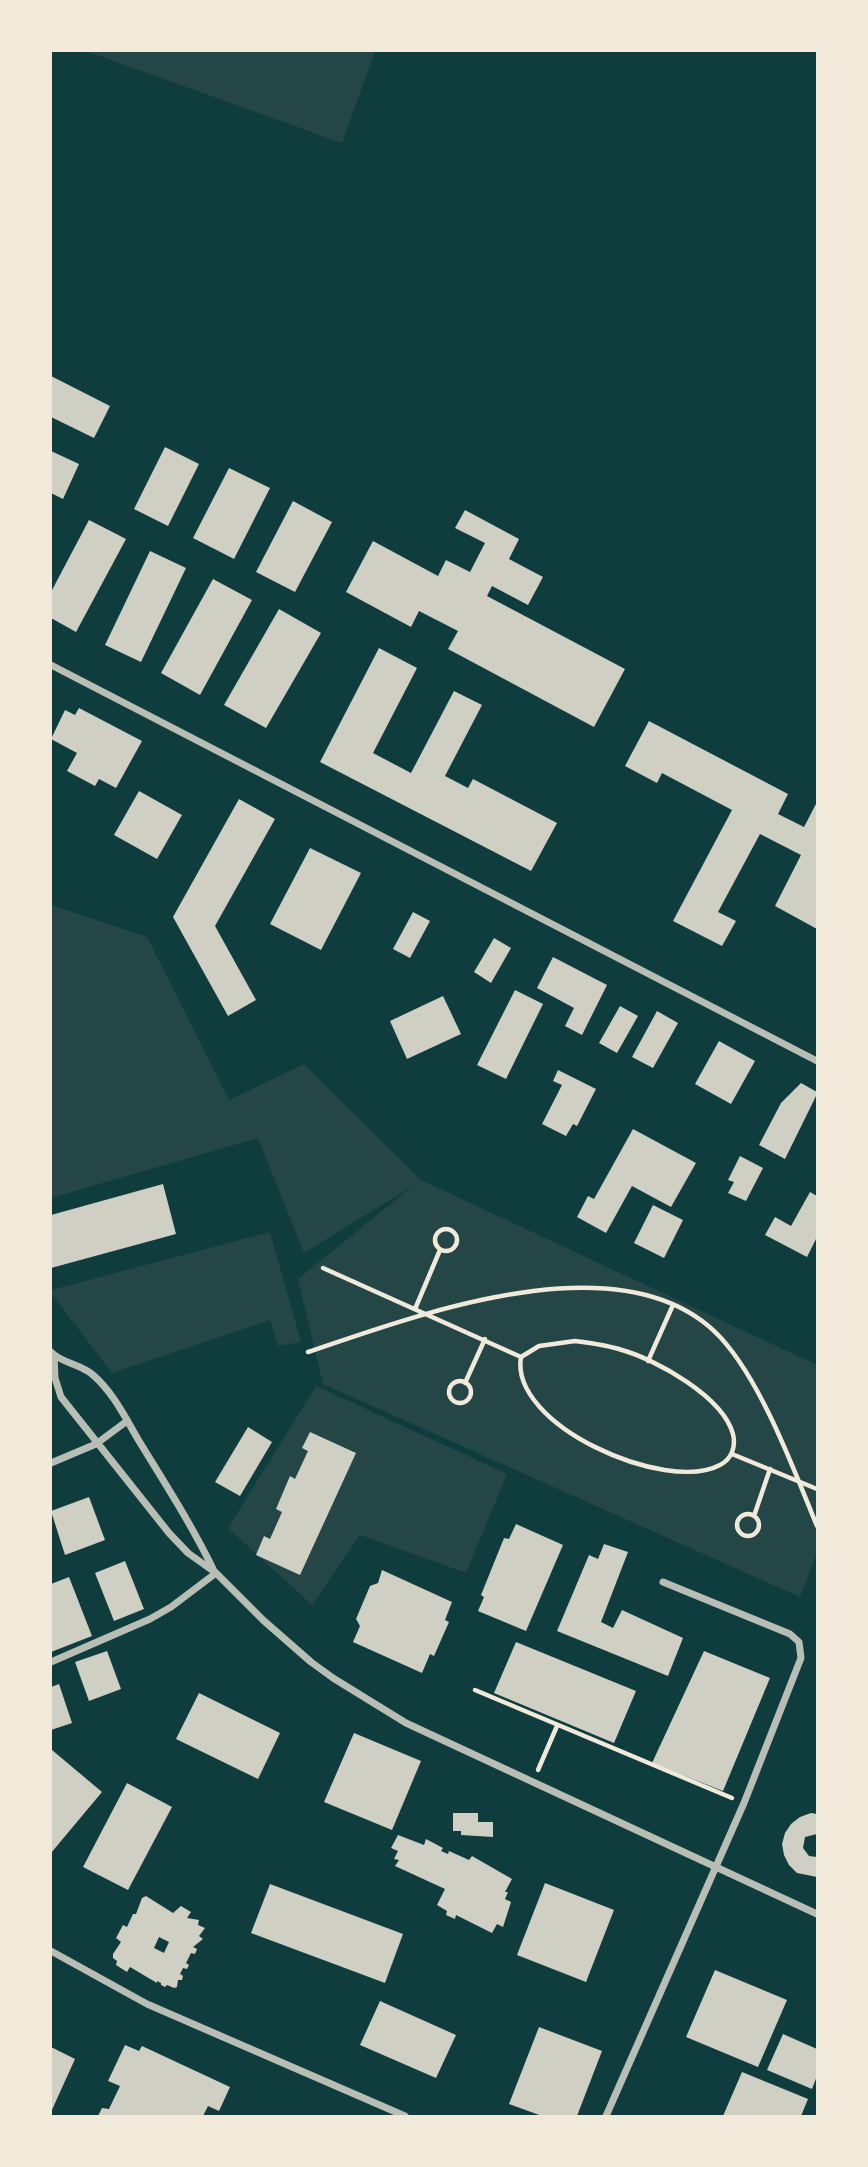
<!DOCTYPE html>
<style>
body{margin:0}
#map{position:relative;width:868px;height:2167px;overflow:hidden;background:#0f3d3e;font-family:"Exo 2",sans-serif}
canvas{display:block}
.frame{position:absolute;inset:0;border:52px solid #f1e9da;pointer-events:none}
</style>
<div id="map">
<canvas width="868" height="2167"></canvas>
<div class="frame"></div>
</div>
<script>
const context = document.querySelector('canvas').getContext('2d');
context.lineJoin = 'round';
function fill(path, color) { context.fillStyle = color; context.fill(path, 'evenodd'); }
function stroke(path, color, width, dash) { context.strokeStyle = color; context.lineWidth = width; context.lineCap = dash ? 'butt' : 'round'; context.setLineDash(dash || []); context.stroke(path); }
fill(new Path2D(`
 M86,51H375L342,143Z
 M51,905L147,937L229,1100L304,1064L421,1180L817,1365V1553L800,1597L323,1384L298,1279L414,1185L304,1253L258,1138L51,1198Z
 M270,1232L301,1342L278,1346L270,1320L112,1373L51,1293V1290Z
 M316,1386L507,1474L466,1573L360,1535L312,1605L228,1528Z`), '#244646');
fill(new Path2D(`
 M51,376L110,406L94,438L51,417Z
 M165,447L199,464L168,526L134,509Z
 M51,451L79,464L63,499L51,493Z
 M229,468L270,488L234,559L193,538Z
 M293,501L332,522L295,592L256,572Z
 M465,510L519,539L509,559L543,577L528,605L492,586L487,596L625,669L594,727L448,649L458,631L419,611L411,627L346,592L373,541L438,576L446,560L470,572L485,543L455,528Z
 M89,520L126,539L76,632L51,618V592Z
 M150,551L186,568L141,662L105,645Z
 M213,579L252,600L200,695L161,673Z
 M279,609L321,633L266,728L224,705Z
 M379,648L417,668L373,753L411,773L454,691L482,705L445,776L468,788L473,779L557,823L531,871L320,762Z
 M79,708L142,741L116,788L99,779L95,786L67,771L77,753L51,739L65,710L75,715Z
 M649,721L788,794L778,814L804,827L817,802V929L775,906L801,855L760,834L718,912L736,921L722,946L673,921L732,810L662,773L657,783L625,766Z
 M139,791L182,815L157,859L114,835Z
 M239,799L275,819L215,926L256,1000L228,1016L173,917Z
 M310,848L361,873L321,950L270,924Z
 M413,912L430,921L410,958L393,949Z
 M494,938L511,948L491,983L474,972Z
 M553,957L607,985L582,1035L565,1026L574,1008L537,988Z
 M515,990L543,1004L506,1079L477,1065Z
 M443,996L461,1034L407,1059L390,1021Z
 M620,1006L638,1016L617,1053L599,1043Z
 M657,1011L678,1023L653,1068L632,1057Z
 M719,1041L755,1061L731,1104L695,1084Z
 M558,1070L596,1089L577,1126L573,1124L566,1136L542,1124L562,1085L553,1081Z
 M801,1083L817,1092V1094L785,1159L759,1145L781,1103Z
 M633,1129L696,1163L671,1207L632,1186L606,1233L577,1217L588,1196L594,1199Z
 M740,1156L763,1168L746,1201L728,1193L734,1182L728,1180Z
 M163,1184L176,1234L51,1268V1215Z
 M810,1192L817,1196V1237L807,1257L765,1235L775,1217L791,1226Z
 M653,1205L683,1220L664,1258L634,1243Z
 M248,1427L272,1442L240,1496L215,1482Z
 M310,1432L356,1453L300,1575L256,1555L264,1536L270,1539L282,1512L276,1509L290,1476L295,1479L308,1451L302,1448Z
 M89,1497L105,1540L65,1555L51,1511Z
 M516,1524L563,1545L526,1631L478,1611L484,1597L481,1595L504,1538L509,1539Z
 M604,1544L628,1552L601,1622L613,1628L622,1610L683,1638L668,1676L557,1631L589,1555L598,1559Z
 M125,1561L144,1609L114,1621L95,1573Z
 M382,1570L452,1602L445,1620L449,1622L434,1656L430,1654L422,1673L353,1642L360,1626L356,1619L370,1586L378,1583Z
 M69,1577L92,1636L51,1652V1584Z
 M516,1642L636,1691L614,1743L494,1693Z
 M107,1651L121,1689L89,1701L75,1662Z
 M704,1651L770,1678L723,1791L652,1763Z
 M59,1684L72,1723L51,1730V1687Z
 M199,1693L280,1733L258,1779L176,1739Z
 M354,1733L421,1761L392,1830L324,1802Z
 M52,1750L102,1792L51,1853V1752Z
 M127,1783L172,1807L128,1890L83,1867Z
 M453,1813H478V1822H493V1837L461,1835V1831H453Z
 M811,1813L817,1814V1834L805,1837L803,1848L809,1856L817,1857V1877L797,1873L789,1865L784,1855L782,1844L785,1833L791,1824L800,1817Z
 M398,1835L424,1845L426,1839L443,1848L441,1851L448,1854L449,1851L469,1860L472,1856L512,1879L505,1892H508L505,1899L511,1902L503,1927L497,1924L492,1933L456,1915L455,1919L446,1915L447,1911L437,1905L445,1889L395,1866L399,1860L394,1859L398,1851L391,1848Z
 M545,1883L614,1910L586,1982L517,1955Z
 M270,1884L403,1934L385,1983L251,1933Z
 M146,1896L173,1913L181,1906L191,1912L187,1918L199,1920L198,1925L205,1928L199,1936L203,1939L193,1947L197,1949L195,1954L191,1953L186,1963L189,1965L187,1969L183,1968L180,1974L183,1976L182,1980H178L177,1987L174,1988L167,1985L165,1987L161,1985V1983L157,1981V1983L130,1967L127,1972L116,1965L117,1961L113,1958V1954L121,1942L116,1938L123,1925L127,1927L133,1914H136L142,1898ZM159,1937L169,1942L164,1953L154,1948Z
 M715,1970L787,2000L758,2067L686,2037Z
 M380,2001L456,2035L436,2078L360,2045Z
 M539,2027L602,2051L577,2116H542L509,2104Z
 M783,2034L817,2049V2076L812,2089L767,2070Z
 M125,2045L139,2051L142,2046L230,2087L219,2111L208,2106L203,2116H98L102,2108L109,2109L120,2086L108,2081Z
 M51,2047L75,2059L51,2112Z
 M742,2072L808,2099L801,2116H723Z`), '#cfcfc3');
stroke(new Path2D(`
 M435 1240a11 11 0 1 1 22 0a11 11 0 1 1-22 0Z
 M323,1268L521,1357
 M415,1309L440,1250
 M575,1341C591,1343 607,1345 622,1350C657,1360 723,1397 733,1434C736,1446 732,1459 720,1465C666,1494 509,1425 521,1357L539,1346Z
 M308,1352C418,1315 626,1236 721,1338C762,1383 794,1470 817,1526
 M648,1361L673,1305
 M449 1392a11 11 0 1 1 22 0a11 11 0 1 1-22 0Z
 M465,1383L485,1339
 M732,1454L817,1489
 M737 1525a11 11 0 1 1 22 0a11 11 0 1 1-22 0Z
 M754,1516L770,1469
 M475,1690L732,1798
 M538,1770L557,1726`), '#f1e9da', 4.5);
stroke(new Path2D(`
 M51,665L817,1061
 M51,1352C61,1363 81,1364 93,1375C113,1392 126,1419 139,1441C166,1485 193,1527 215,1573
 M54,1356L55,1378L61,1397L169,1533L188,1553L216,1573L263,1620L311,1662L333,1678L406,1723L817,1914
 M51,1463L96,1444L127,1421
 M51,1662L150,1619L171,1607L216,1573
 M51,1951L147,2004L405,2116
 M606,2116L744,1803L801,1658L799,1642L790,1634L663,1582`), '#b8beb3', 7);
</script>
